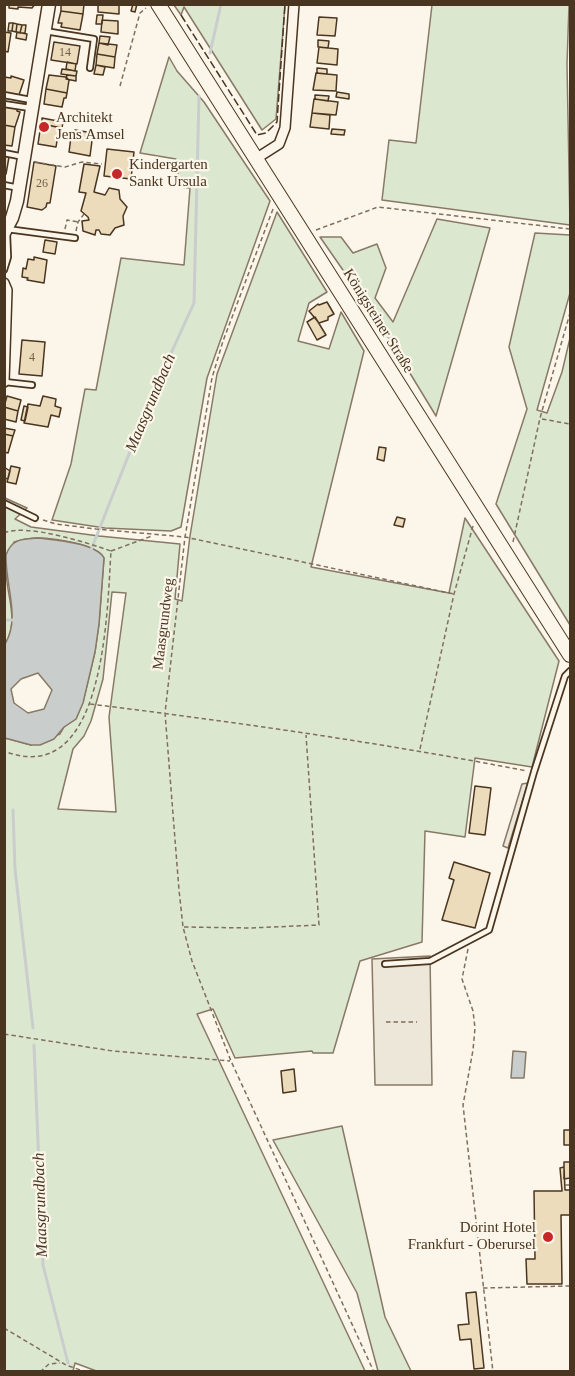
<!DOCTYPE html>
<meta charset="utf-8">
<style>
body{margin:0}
#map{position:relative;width:575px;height:1376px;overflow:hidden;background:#fbf6e9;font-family:Georgia,serif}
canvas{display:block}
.frame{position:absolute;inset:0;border:6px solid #4a3520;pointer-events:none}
</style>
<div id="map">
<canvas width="575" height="1376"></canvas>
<div class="frame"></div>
</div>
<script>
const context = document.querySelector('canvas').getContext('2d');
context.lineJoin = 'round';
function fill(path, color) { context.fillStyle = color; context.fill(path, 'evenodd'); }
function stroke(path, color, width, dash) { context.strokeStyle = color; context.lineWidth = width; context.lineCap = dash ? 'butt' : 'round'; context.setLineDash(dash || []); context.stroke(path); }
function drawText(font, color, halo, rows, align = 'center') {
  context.font = font + ' Georgia,serif'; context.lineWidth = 4.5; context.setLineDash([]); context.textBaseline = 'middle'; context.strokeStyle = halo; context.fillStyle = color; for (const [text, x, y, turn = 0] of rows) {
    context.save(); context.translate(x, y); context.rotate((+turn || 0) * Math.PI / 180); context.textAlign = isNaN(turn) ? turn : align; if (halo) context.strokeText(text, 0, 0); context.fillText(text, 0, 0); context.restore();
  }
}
const green = new Path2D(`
 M174,5H285L276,119L262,130L184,7L181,15Z
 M432,5H569L567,64L570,225L382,200L389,140L416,143Z
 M169,57L177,71L204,102L270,201L207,378L181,527L171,531L105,528L52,520L71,464L85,389L96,390L121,258L184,265L190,188L180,187L176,159L140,153Z
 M277,212L327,292L309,303L298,341L329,349L341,312L364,351L311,567L449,593L465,518L559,661L532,767L475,758L465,837L425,831L422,942L360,961L333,1053H313L312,1051L235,1058L213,1009L197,1014L365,1371L99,1372L75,1363L73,1371H5V738L31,745L60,734L64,727L76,719L83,702L95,652L99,624L104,558C97,544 53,538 37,538C29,538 21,540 14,542C11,551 6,561 6,570C6,595 20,621 5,644V498L27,508L15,519L31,527L99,536L180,544L175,599L182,601L190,536L217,374ZM112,592L126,593L109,717L116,812L58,809L73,749L84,736L91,721L103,679Z
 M437,219L490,228L436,416L377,319L320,237H341L353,253L377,244L386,268L375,298L393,322Z
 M535,233L570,235V293L537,410L547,413L562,372L570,338V625L496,504L527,409L509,347Z
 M342,1126L385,1317L411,1371H378L357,1293L273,1140Z`);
fill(green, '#dce7d0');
stroke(green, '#887966', 1.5);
const parking = new Path2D(`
 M528,783L508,848L503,846L522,784Z
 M430,956L432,1085H375L372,959Z`);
fill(parking, '#ede7d9');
stroke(parking, '#887966', 1.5);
const water = new Path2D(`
 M39,538C55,540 96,543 104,558L99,624L95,652L83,703L76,719L64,727L54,739L40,745H31L5,738V644C21,618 5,585 6,555C12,538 23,539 39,538ZM38,673L52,690L44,709L28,713L14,703L11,689L21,679Z
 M513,1051L526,1052L524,1078H511Z`);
fill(water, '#c9cecd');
stroke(water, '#887966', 1.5);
stroke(new Path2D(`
 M210,53L221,4
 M91,550L156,386L194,303L199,96
 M4,620H15
 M13,810L15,869L33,1028
 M34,1045L43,1265L68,1363`), '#c9cecd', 3);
const building = new Path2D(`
 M9,4H35L32,8L18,7V9L9,8Z
 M61,4H84L83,14L61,11Z
 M98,4L119,5V14L98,12Z
 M133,4H137L135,12L131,11Z
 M61,11L83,14L80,30L61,27L62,23H58Z
 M97,15H103L102,24H96Z
 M319,17L337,18L335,36L317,35Z
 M102,20L118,21V34L101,32Z
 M9,23H13L12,31H8Z
 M13,23L17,24L16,32L12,31Z
 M17,24L22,25L20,33L16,32Z
 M22,25H26L25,33H20Z
 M4,32L11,33L8,52L4,51Z
 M17,32L27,34L26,40L16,38Z
 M100,36L110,37L108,45L99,43Z
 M318,40L329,41L328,48L318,47Z
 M54,42L80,46L77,64L51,60Z
 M99,43L117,45L115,57L97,54Z
 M319,47L338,49L337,65L317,63Z
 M97,54L115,57L114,68L96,65Z
 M67,62L76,64L75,71L66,69Z
 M96,65L105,67L103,75L94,74Z
 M317,68L327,69V74L317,73Z
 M62,69L77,71L76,76L61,74Z
 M316,73L337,75L336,91L313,90Z
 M49,75L66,77L69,80L67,93L46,89Z
 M67,75L76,76V81L66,79Z
 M11,76L24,80L19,95L4,93V77L11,78Z
 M46,89L67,93L66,98H64L62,107L44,104Z
 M337,92L349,94V99L336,97Z
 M315,95L329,96L328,101L315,99Z
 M314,99L338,102L336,115L312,113Z
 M4,106L17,108V111L20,112L15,127L4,125Z
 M312,113L330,115L329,129L310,127Z
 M42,118L63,122L62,128L42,124Z
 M41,124L62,128L61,135H58L56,147L38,144Z
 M4,125L15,127L12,146L4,145Z
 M332,129L345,130L344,135L331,134Z
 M75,130L93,133L90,156L69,152L71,137H74Z
 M107,149L134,152L131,179L104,176Z
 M4,156L9,157L6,174L4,173Z
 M34,162L56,166L50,203H47L46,207L42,210L27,207Z
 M84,164L100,166L94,192L105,195L109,188L119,190L120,199L127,207L123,216L124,225L115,228L110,235L101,234L99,230H96L95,235L83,231L82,221L89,220L88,217L81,211L86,193L79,192Z
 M45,240L57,242L55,254L43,252Z
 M34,257L47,260L44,283L27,280L28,278L22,277L23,268L26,269L28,259L34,260Z
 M327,302L334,314L328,317V320L319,323L309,311L318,304L319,305Z
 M315,317L326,335L317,340L307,322Z
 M22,340L45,342L42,376L19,374Z
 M7,396L21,400L18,411L4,407Z
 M43,396L56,399L55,406L61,408L59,417L51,415L48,427L24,423L28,404L40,406Z
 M24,406L28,407L25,421L21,420Z
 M4,407L18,411L16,422L4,419Z
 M4,428L15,430L13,436L4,434Z
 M4,434L13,436L8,453L4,452Z
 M379,447L386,448L384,461L377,459Z
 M11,466L20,468L16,484L7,482Z
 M4,467L10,471L8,479L4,478Z
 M397,517L405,519L403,527L394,525Z
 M475,786L491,788L485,835L469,833Z
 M454,862L490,873L475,928L442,920L454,880L449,878Z
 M294,1069L296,1091L283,1093L281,1071Z
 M564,1130H570V1145H564Z
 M564,1162H570V1178L564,1179Z
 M564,1167L565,1190H570V1215H561L562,1284H527L526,1259H535L534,1191H562L560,1168Z
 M476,1292L484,1368L474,1369L471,1339L460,1340L458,1325L469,1324L466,1293Z`);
fill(building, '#ecdcbc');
stroke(building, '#4a3520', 1.5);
const service = new Path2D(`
 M45,31L94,39L90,68
 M4,95L31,100
 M4,104L30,108
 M4,153L24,157
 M4,185L19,188
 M7,229L75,238
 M4,270L8,257L7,233
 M5,382L32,385
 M4,503L35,518
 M385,964L430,961L489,930L534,772L565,676L570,671`);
const minor = new Path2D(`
 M257,158L279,144L285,128L294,4
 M4,283L7,290L4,382`);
const tertiary = new Path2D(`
 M4,233L12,218L17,201L49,4`);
const secondary = new Path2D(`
 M158,4L570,655`);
stroke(service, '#4a3520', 8);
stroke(minor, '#4a3520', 12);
stroke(tertiary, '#4a3520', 15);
stroke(secondary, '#4a3520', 16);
stroke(new Path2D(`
 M120,86L140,13L146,8
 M35,162L65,167L82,162L102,164
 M273,209L223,341L212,378L185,537L165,713L179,890L183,927L192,961L231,1061L374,1372
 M65,229L67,220L78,222
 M316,230L378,207L570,229
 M76,231L78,222L84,214
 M542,419L570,424
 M43,520L56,524L96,529L185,537L454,594
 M4,533C26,523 88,543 111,551C107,610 106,791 4,751
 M513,542L540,418L570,313
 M111,551L152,536
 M90,704C236,722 383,743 527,771
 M420,749L454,594L473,526
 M184,927L250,928L319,925L306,735
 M468,949L462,979L473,1011L475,1028L473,1050L463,1105L493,1372
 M386,1022H417
 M4,1034L113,1051L230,1061
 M565,1185H570
 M483,1288L570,1286
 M4,1328L66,1365L86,1372
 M40,1372L49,1364L60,1363`), '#7f6f5c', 1.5, [4.5, 3]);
stroke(service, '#fbf6e9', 4.5);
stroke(minor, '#fbf6e9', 9);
stroke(tertiary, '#fbf6e9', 12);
stroke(secondary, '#fbf6e9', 14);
stroke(new Path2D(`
 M181,15L257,135L266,133L277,122L285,4`), '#4a3520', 1.5, [8, 3]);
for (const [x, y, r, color] of [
 [44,127,6,"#c62828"],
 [117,174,6,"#c62828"],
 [548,1237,6,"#c62828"]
]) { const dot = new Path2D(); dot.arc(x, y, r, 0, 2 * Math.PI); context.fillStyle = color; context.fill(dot); stroke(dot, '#fbf6e9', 2); }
drawText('12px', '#725f47', null, [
 ["14",65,53],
 ["26",42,184],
 ["4",32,358]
]);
drawText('15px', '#4a3520', '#fbf6e9', [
 ["Architekt",56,118],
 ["Jens Amsel",56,135],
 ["Kindergarten",129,165],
 ["Sankt Ursula",129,182],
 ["Dorint Hotel",536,1228,"right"],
 ["Frankfurt - Oberursel",536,1245,"right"]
], 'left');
drawText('15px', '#4a3520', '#fbf6e9', [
 ["Königsteiner Straße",378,321,58],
 ["Maasgrundweg",164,624,-83]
]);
drawText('italic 16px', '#4a3520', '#fbf6e9', [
 ["Maasgrundbach",151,403,-67],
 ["Maasgrundbach",41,1205,-92]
]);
</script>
